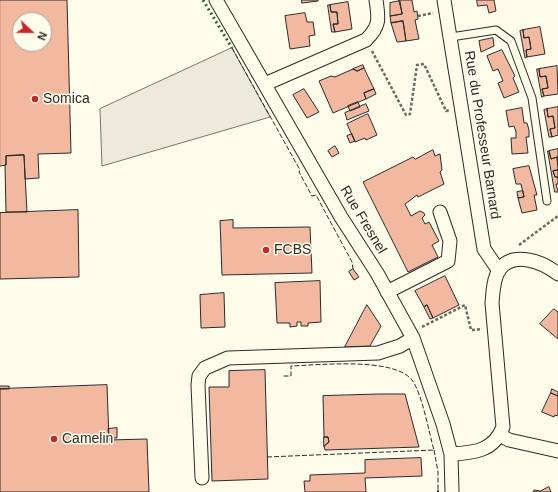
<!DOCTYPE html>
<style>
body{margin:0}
#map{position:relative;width:558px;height:492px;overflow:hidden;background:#fdfbea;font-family:Arial,sans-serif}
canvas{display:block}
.north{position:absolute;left:12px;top:12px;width:40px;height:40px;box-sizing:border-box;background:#fdfbea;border:1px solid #a9a89e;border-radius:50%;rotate:112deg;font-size:11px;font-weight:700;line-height:16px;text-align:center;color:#2b2b2b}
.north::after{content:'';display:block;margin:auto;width:14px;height:18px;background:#c62828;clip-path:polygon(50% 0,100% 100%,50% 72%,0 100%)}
</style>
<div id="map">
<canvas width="558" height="492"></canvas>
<div class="north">N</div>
</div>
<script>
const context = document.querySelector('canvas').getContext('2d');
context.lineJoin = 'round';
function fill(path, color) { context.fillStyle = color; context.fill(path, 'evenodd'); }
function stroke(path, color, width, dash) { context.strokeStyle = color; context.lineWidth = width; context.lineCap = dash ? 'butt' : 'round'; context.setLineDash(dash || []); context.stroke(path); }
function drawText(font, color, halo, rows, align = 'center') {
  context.font = font + ' Arial,sans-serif'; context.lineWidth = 3; context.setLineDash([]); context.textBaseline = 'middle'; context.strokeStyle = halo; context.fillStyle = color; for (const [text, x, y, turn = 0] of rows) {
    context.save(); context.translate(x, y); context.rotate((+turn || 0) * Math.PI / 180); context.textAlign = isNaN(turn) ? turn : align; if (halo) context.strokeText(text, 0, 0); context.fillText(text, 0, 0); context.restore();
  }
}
const green = new Path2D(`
 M232,48L270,117L102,166L100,109Z`);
fill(green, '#ecebdb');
stroke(green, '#74746e', 1);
const building = new Path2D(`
 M0,0H67L71,153L38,154L39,178L25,179L24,155L6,156V165L0,166ZM20,20H44V44H20Z
 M302,0H318V1L302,3Z
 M399,0H412L414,12L417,11L418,19L415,20L419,39L406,41L403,21L391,23L390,16L402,14Z
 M477,0H494L496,11L489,13L487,5L478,6Z
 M400,1L402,14L390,16V3Z
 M348,2L352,29L335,32L333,24H338L337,12H331L330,5Z
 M328,5H330L331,12H337L338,24H333L335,32H332Z
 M305,13L307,22H313L315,35L309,36L310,46L290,49L285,16Z
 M403,21L406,41L397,42L391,23Z
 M540,27L545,54L527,57L526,50L531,49L529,37L524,38L523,30Z
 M523,30L524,38L529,37L531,49L526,50L527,57L525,58L520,31Z
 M493,38L494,46L481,52L479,41Z
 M502,50L515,76L513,78L519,92L504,98L498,83L503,81L498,69L493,71L487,56Z
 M363,65L364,68L357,71L353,69Z
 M557,66L558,94L544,96L542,89L548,88L546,76L540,77L539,69Z
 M364,68L374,89L364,93L366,99L333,113L319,81L331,76L335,77L353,69L357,71Z
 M537,69H539L540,77L546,76L548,88L542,89L544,96L542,97Z
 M304,89L319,112L307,118L293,95Z
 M374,89L376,94L366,99L364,93Z
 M358,102L360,107L350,111L348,106Z
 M366,104L369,111L347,120L345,113Z
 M558,107V135L552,137L550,129L555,128L553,116L548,117L547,109Z
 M522,108L524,123H527L529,130V137H526L528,153L512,154L511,138H516V132L514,126L509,127L506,111Z
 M547,109L548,117L553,116L555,128L550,129L552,137H549L544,110Z
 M368,114L377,135L366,140L365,138L355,142L347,124Z
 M352,134L355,141L350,143L347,136Z
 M335,146L339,153L332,157L328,151Z
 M558,149V165L557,157L551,159L549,151Z
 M433,150L435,156L440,154L442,170L440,172L444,184L418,197L417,195L405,204L411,216L420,211L424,213L425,215L422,218L425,224L429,222L439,241L432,245L438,257L408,272L363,182L413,157L415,159Z
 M548,151H549L551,159L557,157L558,170L553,171L555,177H558V184H556L558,192H555Z
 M24,155L27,212H6L5,165H6V156Z
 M529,166L537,195H534L537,210L522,213L518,198L524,197L521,184H516L513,169Z
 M558,170V177H555L553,171Z
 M523,191L524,197L518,198L517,192Z
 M78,210L79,277L0,279V213Z
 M233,220V228L310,227L312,273L222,275L220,221Z
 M353,269L359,277L354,280L349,272Z
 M445,276L459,305L433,318L427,305L424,307L415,291Z
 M320,281L321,322L308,323V326H301V322H297V326L290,327V323H277L275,283Z
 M224,293L225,327L201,328L200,295Z
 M367,305L381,326L370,346L345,347Z
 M427,305L433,318L430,319L424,307Z
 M554,309L558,312V339L540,324Z
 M265,370L268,479L212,481L209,387H229V371Z
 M107,385L109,440L147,439L149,492H0V389Z
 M0,386H9V389H0Z
 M552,389L558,392V396L551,393Z
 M551,393L558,396V416L555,415L554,417L542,412Z
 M379,394H405L419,447L325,450L324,446L329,442L328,437H324L323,396Z
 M117,428V438H109L108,429Z
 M324,437H328L329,442L324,446Z
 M421,458L422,476L365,478L366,492H305L304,481H310V475L365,473V460Z
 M549,487L551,492H533L534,490L540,491Z`);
fill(building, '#f2b8a0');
stroke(building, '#2b2b2b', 1);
const service = new Path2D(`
 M451,37L496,30L511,41L532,98L547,201`);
const minor = new Path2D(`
 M216,0L341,217L377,273L413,338L443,424L451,454L452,492
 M444,0L484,249L499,271
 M265,84L366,40C380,26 379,19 376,0
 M387,292L448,261L450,241L440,212
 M500,435L509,440L558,451
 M451,454C474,453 494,451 503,427L492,303C493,293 493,280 499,270C513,250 543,262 558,274
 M202,478L198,385L199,376L205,368L228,358L378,353L400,346L413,338`);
stroke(service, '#2b2b2b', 9);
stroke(minor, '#2b2b2b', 15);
stroke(new Path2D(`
 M418,16L433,13
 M372,51L406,115L410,114L417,65L424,64L446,111L449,110
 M519,245L558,216
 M422,327L465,305L471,330L482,329`), '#6a6964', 2.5, [3, 2]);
stroke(service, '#fdfbea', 7);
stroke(minor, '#fdfbea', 13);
stroke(new Path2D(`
 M203,0L232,48`), '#34623c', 3, [2, 3]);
stroke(new Path2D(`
 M232,48L300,170L299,172L312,196L316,195L352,262L353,269
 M434,450L438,472V491
 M267,457L434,450C429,433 422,393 412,380C394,357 319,365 291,366V376H283`), '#2b2b2b', 1, [5, 2]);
stroke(new Path2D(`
 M438,491V492`), '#2b2b2b', 2);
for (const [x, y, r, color] of [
 [35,99,4,"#c62828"],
 [266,250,4,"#c62828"],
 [54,439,4,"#c62828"]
]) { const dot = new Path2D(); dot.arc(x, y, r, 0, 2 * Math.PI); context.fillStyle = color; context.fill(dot); stroke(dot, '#fdfbea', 1.5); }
drawText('14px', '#2b2b2b', '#fdfbea', [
 ["Somica",43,99],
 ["FCBS",274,250],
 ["Camelin",62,439]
], 'left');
drawText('14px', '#2b2b2b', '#fdfbea', [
 ["Rue du Professeur Barnard",482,135,81],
 ["Rue Fresnel",363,220,59]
]);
</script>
